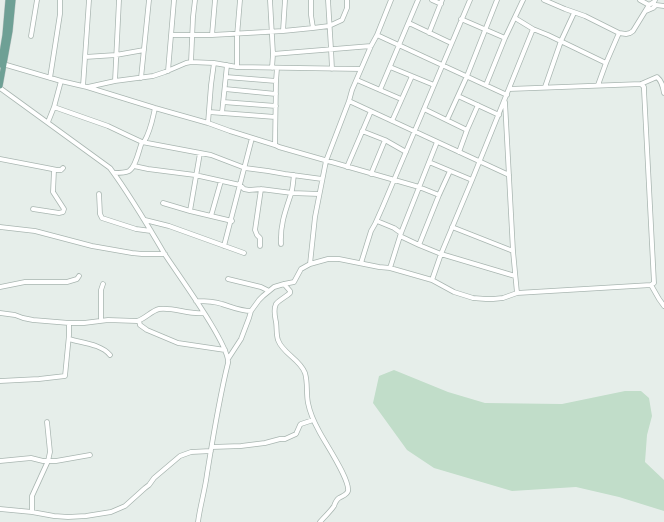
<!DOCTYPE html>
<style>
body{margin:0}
canvas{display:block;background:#e6eeea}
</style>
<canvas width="664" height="522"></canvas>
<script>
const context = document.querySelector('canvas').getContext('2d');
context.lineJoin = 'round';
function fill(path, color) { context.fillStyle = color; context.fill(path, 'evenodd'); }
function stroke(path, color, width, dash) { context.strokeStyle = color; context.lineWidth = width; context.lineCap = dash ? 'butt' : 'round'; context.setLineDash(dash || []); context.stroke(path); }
fill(new Path2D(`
 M394,370L448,392L485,403L562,404L625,391H641L649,398L652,416L647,435L645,462L664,480V511L619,497L576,487L512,491L434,468L407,450L373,403L379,376Z`), '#c1ddc9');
const minor = new Path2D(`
 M270,0L273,54L272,68
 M311,0V15L313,28L329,26L342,20L347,8V0
 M328,0L331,49L332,69
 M432,0L441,4
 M544,0L565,9L585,16L619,33L626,34L630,33L633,31L649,5L654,2L655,0
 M640,0L649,5
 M646,11L653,8L656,5L664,6
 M515,18L533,29L548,35L606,63L619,33
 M461,19L505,38
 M409,23L451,43
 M283,31L313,28
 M429,33L442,0
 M171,35H212L283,31L285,0
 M212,35L215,0
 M377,35L507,95
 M31,36L37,0
 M273,54L371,46
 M85,57L116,55L144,50
 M191,62L193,17L195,0
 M3,64L61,81L87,87L155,108L208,123L230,131L275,145
 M237,67V36L240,0
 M390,67L434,85
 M277,68L276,81L275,145L279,147L419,187L439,195
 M168,71L174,0
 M226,77L276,81
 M50,78L60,14V0
 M141,78L149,0
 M357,80L401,99
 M115,81L119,0
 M641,84L644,87V90L654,283L651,285
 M486,85L505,38L523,0
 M598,85L606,63
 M83,86L89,0
 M88,87L115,81L153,76L165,72L186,63L191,62L214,63L237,67L361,69
 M545,87L561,41L574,13
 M0,88L110,168C130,195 147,224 164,253C176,272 230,345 228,363C219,399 213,437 207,474C205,490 200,506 198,522
 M225,89L276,94
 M509,89L641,84L657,77C662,81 663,87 664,93
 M380,90L418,0
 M458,96L499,115
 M349,101L509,175
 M223,102L276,106
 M505,102L513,251L517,293
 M54,107L108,126L129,136L142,142L211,155L245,168L268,171L285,174L322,179
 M424,109L467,130
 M209,112L275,117
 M222,113L227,65
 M447,120L467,76L497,0
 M392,121L412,76
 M48,122L54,107L61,81
 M208,123L211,85L214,63
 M362,131L385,140L406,152
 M144,142C151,130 152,121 155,108
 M459,152L467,130L478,105
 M0,159L47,168L57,170H61L63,168
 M429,162L472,180
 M134,166L148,169L195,175L240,185L244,189L249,190L261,189L292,193L319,194
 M347,167L371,111
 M114,173C118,173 125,173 129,171C136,167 139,149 142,142
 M371,174L385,140
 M99,194L100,214L102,218L136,229L151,231
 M163,203L190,211L232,221
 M33,209L59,213L63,212L64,209L53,192L54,170
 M190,211L200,153
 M211,216L221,181
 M145,220L169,226L244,253
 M377,221L394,228L401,233
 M0,227L35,231L92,246L132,253L142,254H165
 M452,227L513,251
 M400,236L419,245L441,254L515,276
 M281,244C280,225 285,212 291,194C293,188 293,181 294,175
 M419,245L439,195L450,171
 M224,246L252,138
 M260,246V238L257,235L255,230L261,189
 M361,263L371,231L375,224L383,206L470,0
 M310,264L315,217L326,161L349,101L352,90L371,46L377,35L391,0
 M390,268L401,233L437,142
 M228,279L261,287L269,291
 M432,280L441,254L472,180L533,29
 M284,284L290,291V293C286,297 280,299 276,304C273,310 275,317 276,322C277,328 276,334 278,340C283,354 300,359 305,373C308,383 306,393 308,403C310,413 314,422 319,431C325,443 350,479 348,491C347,495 342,496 339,498C336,500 335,503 334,506C330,512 325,516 320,522
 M651,285L659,299L664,306
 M0,287L25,282H67L77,279L79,276
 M196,301C205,301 213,301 222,304C232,307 240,311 251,311
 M0,313L15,315L23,318L33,320L69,323H84L108,320L137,321C145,319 151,311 159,309C174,307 189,315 203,313
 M101,321V290L103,284
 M139,321L140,325L147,330L178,343L225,350
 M69,339C82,343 101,344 110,355
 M228,359L241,339L249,318L251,311L259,300L263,296L274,287L284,284L294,282L301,269L310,264L328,259H339L379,267L390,268L432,280L454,292L473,298L486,299H493L503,298L517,293L651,285
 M0,381L39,379L65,376L69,335V323
 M212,447L241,446L265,443L280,439H285L296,434L300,425L301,424L313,420
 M0,461L31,458L43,461H56L90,455
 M0,509L32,512L54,516L68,517L86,516L111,512L125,506L145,488L149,485L154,478L180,456L191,452L211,451
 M32,512V496L48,461L50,452L47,422`);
const major = new Path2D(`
 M0,65L5,35L8,0
 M0,86L10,31L13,0`);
stroke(minor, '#a9b6b1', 5.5);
stroke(major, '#c2c9c8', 6);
stroke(minor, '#fff', 4);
stroke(major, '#6ea095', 5);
</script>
